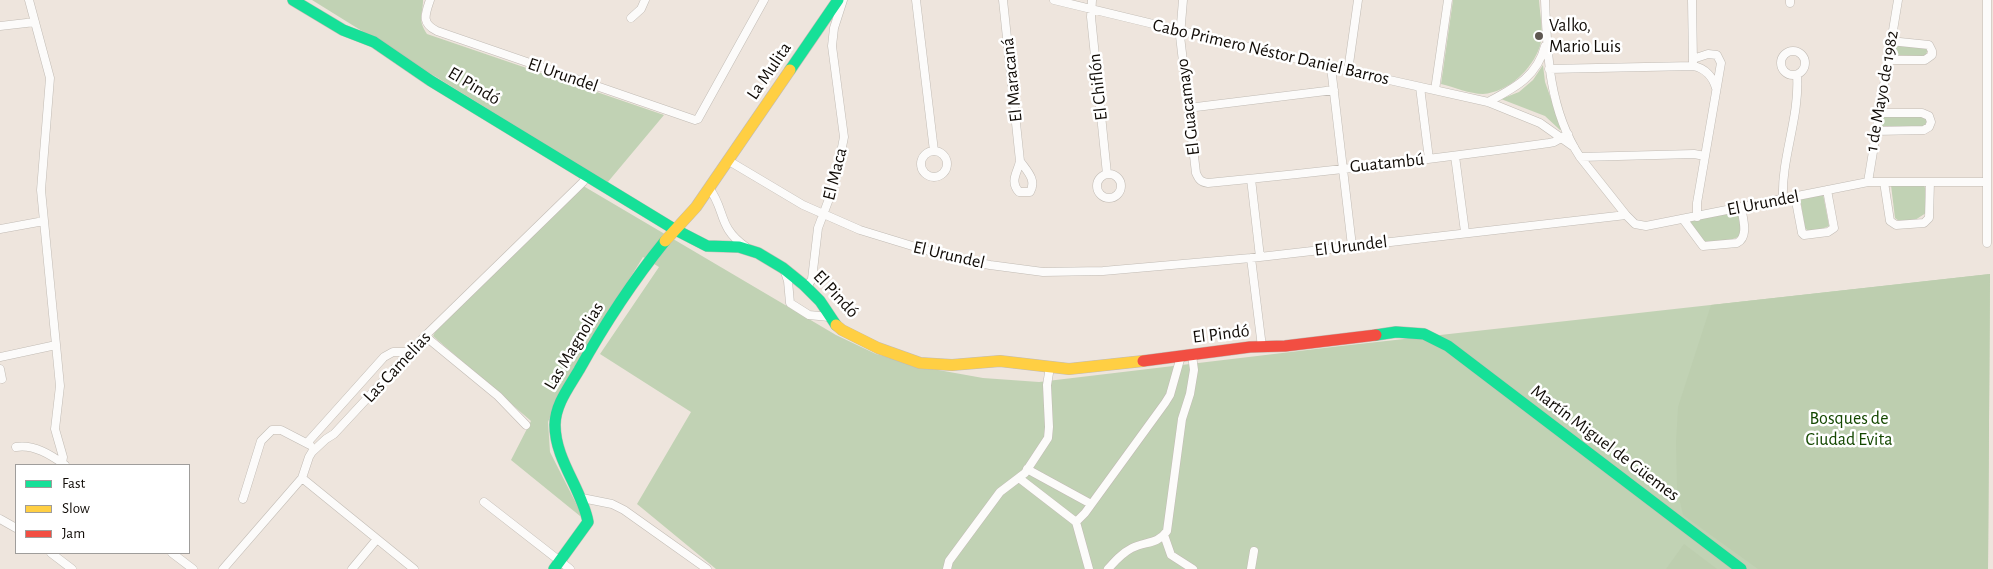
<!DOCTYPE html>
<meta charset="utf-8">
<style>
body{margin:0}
#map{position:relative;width:1993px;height:569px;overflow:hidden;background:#eee5dd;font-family:"Alegreya Sans",sans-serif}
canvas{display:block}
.legend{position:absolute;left:15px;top:464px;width:175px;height:90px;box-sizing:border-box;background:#fff;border:1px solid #9f9d9b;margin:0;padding:6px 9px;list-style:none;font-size:15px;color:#100b06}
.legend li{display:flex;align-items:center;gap:10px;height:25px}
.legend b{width:25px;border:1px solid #9f9d9b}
</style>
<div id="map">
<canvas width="1993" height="569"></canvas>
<ul class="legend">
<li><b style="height:6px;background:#16e098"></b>Fast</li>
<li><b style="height:6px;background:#ffcf43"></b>Slow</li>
<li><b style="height:6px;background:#f24e42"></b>Jam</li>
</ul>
</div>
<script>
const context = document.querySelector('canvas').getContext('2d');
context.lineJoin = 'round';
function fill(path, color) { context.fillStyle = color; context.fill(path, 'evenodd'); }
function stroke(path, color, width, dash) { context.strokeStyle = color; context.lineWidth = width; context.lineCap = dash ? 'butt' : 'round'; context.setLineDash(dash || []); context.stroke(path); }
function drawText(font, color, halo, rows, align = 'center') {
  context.font = font + ' "Alegreya Sans",sans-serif'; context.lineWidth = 5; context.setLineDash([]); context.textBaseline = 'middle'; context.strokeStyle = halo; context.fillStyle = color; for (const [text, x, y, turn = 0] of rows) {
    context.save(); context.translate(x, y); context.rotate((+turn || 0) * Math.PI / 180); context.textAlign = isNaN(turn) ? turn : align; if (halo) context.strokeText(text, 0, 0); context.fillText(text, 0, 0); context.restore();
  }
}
fill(new Path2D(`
 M312,0H423C423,15 417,19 427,34L664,115L607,183Z
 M1453,0H1539C1540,15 1544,32 1540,46C1532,70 1508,92 1483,94C1470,94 1454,87 1441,84Z
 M1893,45L1928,48L1926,55L1922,56L1893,55Z
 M1543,65L1545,82L1562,129L1560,130L1545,116L1501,99L1519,92L1533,80Z
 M1881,116H1923L1928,119L1924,127L1879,126Z
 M1891,185H1924L1925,188L1926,213L1915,220L1899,221L1895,218Z
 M581,187H585L836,335L876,354L927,368L983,378L1039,382L1341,346L1990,274L1988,569H716L637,504L691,412L600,354L659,267L643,257L560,392L548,422L550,452L581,513L580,516L511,460L531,421L433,336L435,332Z
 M1823,194L1829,226L1819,230L1808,231L1805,228L1800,198Z
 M1738,211L1742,234C1738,240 1706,246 1701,241C1696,238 1693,229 1690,224L1691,221Z`), '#c1d2b4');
fill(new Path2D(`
 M1990,274L1988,569H1758L1683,515L1677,489L1676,442L1678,407L1711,305Z
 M1684,544L1717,569H1666Z`), '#bdceaf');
const street = new Path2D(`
 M29,0L50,78L41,190L60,386L55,429L63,457L62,463
 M430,0C425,15 421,23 437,31L695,120L698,119L764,0
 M916,0L934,151
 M1003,0L1020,161C1018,172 1009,181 1019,192H1030C1037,180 1027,171 1020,161
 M1054,0L1331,67L1488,102L1540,123L1574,147
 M1092,0L1091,17L1107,174
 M1183,0L1180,36L1196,173C1199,180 1201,182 1208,183C1322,172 1436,159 1549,143L1554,142L1568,134
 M1545,0C1547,54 1549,110 1580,157L1626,215
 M1692,0L1693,62
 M1790,0V3
 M1987,0V243
 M631,18L641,9L645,0
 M0,26L35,22
 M1781 63a12 12 0 1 1 24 0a12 12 0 1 1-24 0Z
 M1693,59L1708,54L1717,55L1721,63L1697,203V217
 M1887,60H1925L1932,55V51L1929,45L1890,41
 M1331,67L1352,246
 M1549,69L1693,66C1705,68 1713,77 1716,88
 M1348,71L1358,0
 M1420,87L1429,159
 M1435,90L1448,0
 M1488,102C1514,88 1537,77 1545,46
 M1188,108L1334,90
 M1875,131L1924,130L1929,127L1931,122L1929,116L1922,113H1878
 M921 164a13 13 0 1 1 26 0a13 13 0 1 1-26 0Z
 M1455,156L1465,232
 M1580,157L1694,154L1705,156
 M729,161L803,205L860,230L945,256L990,265L1043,272L1103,271L1251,258L1626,215L1635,224L1646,226L1868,182H1986
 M1097 186a12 12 0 1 1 24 0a12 12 0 1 1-24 0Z
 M1251,179L1260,257
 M1868,182L1898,0
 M1884,182L1890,221L1896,225L1924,223L1929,218L1930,182
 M709,188C726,210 717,227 746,247
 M1795,196L1802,233L1804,235L1828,232L1834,228L1827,190
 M1783,199C1781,158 1800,117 1797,75
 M1683,219L1703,246L1737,243C1749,237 1743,219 1741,207
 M0,229L44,221
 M1251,258L1262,347
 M784,269L788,281L790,303L809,315L829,317
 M807,287L812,279L818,228L835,183L844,137L832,46L834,28L843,0
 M425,336L498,396L526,425
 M0,357L56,345
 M0,369L2,379
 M307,443L384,357L393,352H409
 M16,447C34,444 51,455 65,465
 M1027,469L1091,504
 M302,478L414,569
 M1019,478L1076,522L1089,569
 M582,498L612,504L624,510L707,569
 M243,499L261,441L272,430H281L310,445
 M484,502L570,569
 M0,519L16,528
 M1076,522L1085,513L1165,403L1170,395L1181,356
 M1164,535L1171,555L1193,569
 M51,553L72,569
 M172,553L193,569
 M223,569L302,478L309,457L312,452L326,439L334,434L425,336L583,182L586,177
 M352,569L377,539
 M947,569L949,561L1000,492L1025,473L1048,438L1049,427L1047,385L1050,367
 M1108,569C1115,561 1122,553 1132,548C1145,541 1157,545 1167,531L1182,419L1190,394L1194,370L1192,355
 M1251,569L1254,551`);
const fast = new Path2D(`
 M293,0L343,30L374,42L431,81L674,229L707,246L739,247L758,253L783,268L804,285L820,301L836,325
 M790,70L838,0
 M1376,335L1396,332L1424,334L1448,346L1741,569
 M554,569L588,522C582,489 555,460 555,425C555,405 569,387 579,370C604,325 632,282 665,241`);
const slow = new Path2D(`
 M665,241L696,207L790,70
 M836,325L842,330L878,348L920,363L952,365L1000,361L1069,369L1143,361`);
const jam = new Path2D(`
 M1143,361L1250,347L1285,346L1376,335`);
stroke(street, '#c1bbb4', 9);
stroke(fast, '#c1bbb4', 12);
stroke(slow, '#c1bbb4', 12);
stroke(jam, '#c1bbb4', 12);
stroke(street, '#fcfbfa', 8);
stroke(fast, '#16e098', 11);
stroke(slow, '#ffcf43', 11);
stroke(jam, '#f24e42', 11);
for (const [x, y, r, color] of [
 [1539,36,5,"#5e5751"]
]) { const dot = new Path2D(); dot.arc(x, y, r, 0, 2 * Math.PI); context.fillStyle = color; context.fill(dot); stroke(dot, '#fff', 2); }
drawText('18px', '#100b06', '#fff', [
 ["Valko,",1549,26],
 ["Mario Luis",1549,47]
], 'left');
drawText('18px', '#100b06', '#fff', [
 ["Cabo Primero Néstor Daniel Barros",1271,52,13],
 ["La Mulita",769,71,-56],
 ["El Urundel",563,75,19],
 ["El Maracaná",1012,80,-96],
 ["El Pindó",474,86,31],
 ["El Chiflón",1098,87,-96],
 ["1 de Mayo de 1982",1882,91,-80],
 ["El Guacamayo",1188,107,-97],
 ["Guatambú",1387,163,-6],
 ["El Maca",835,174,-76],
 ["El Urundel",1763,203,-11],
 ["El Urundel",1351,246,-7],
 ["El Urundel",949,255,13],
 ["El Pindó",836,294,47],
 ["El Pindó",1221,334,-7],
 ["Las Magnolias",574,346,-59],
 ["Las Camelias",397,367,-47],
 ["Martín Miguel de Güemes",1605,443,37]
]);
drawText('18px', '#144700', '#fff', [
 ["Bosques de",1849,419],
 ["Ciudad Evita",1849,440]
]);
</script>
